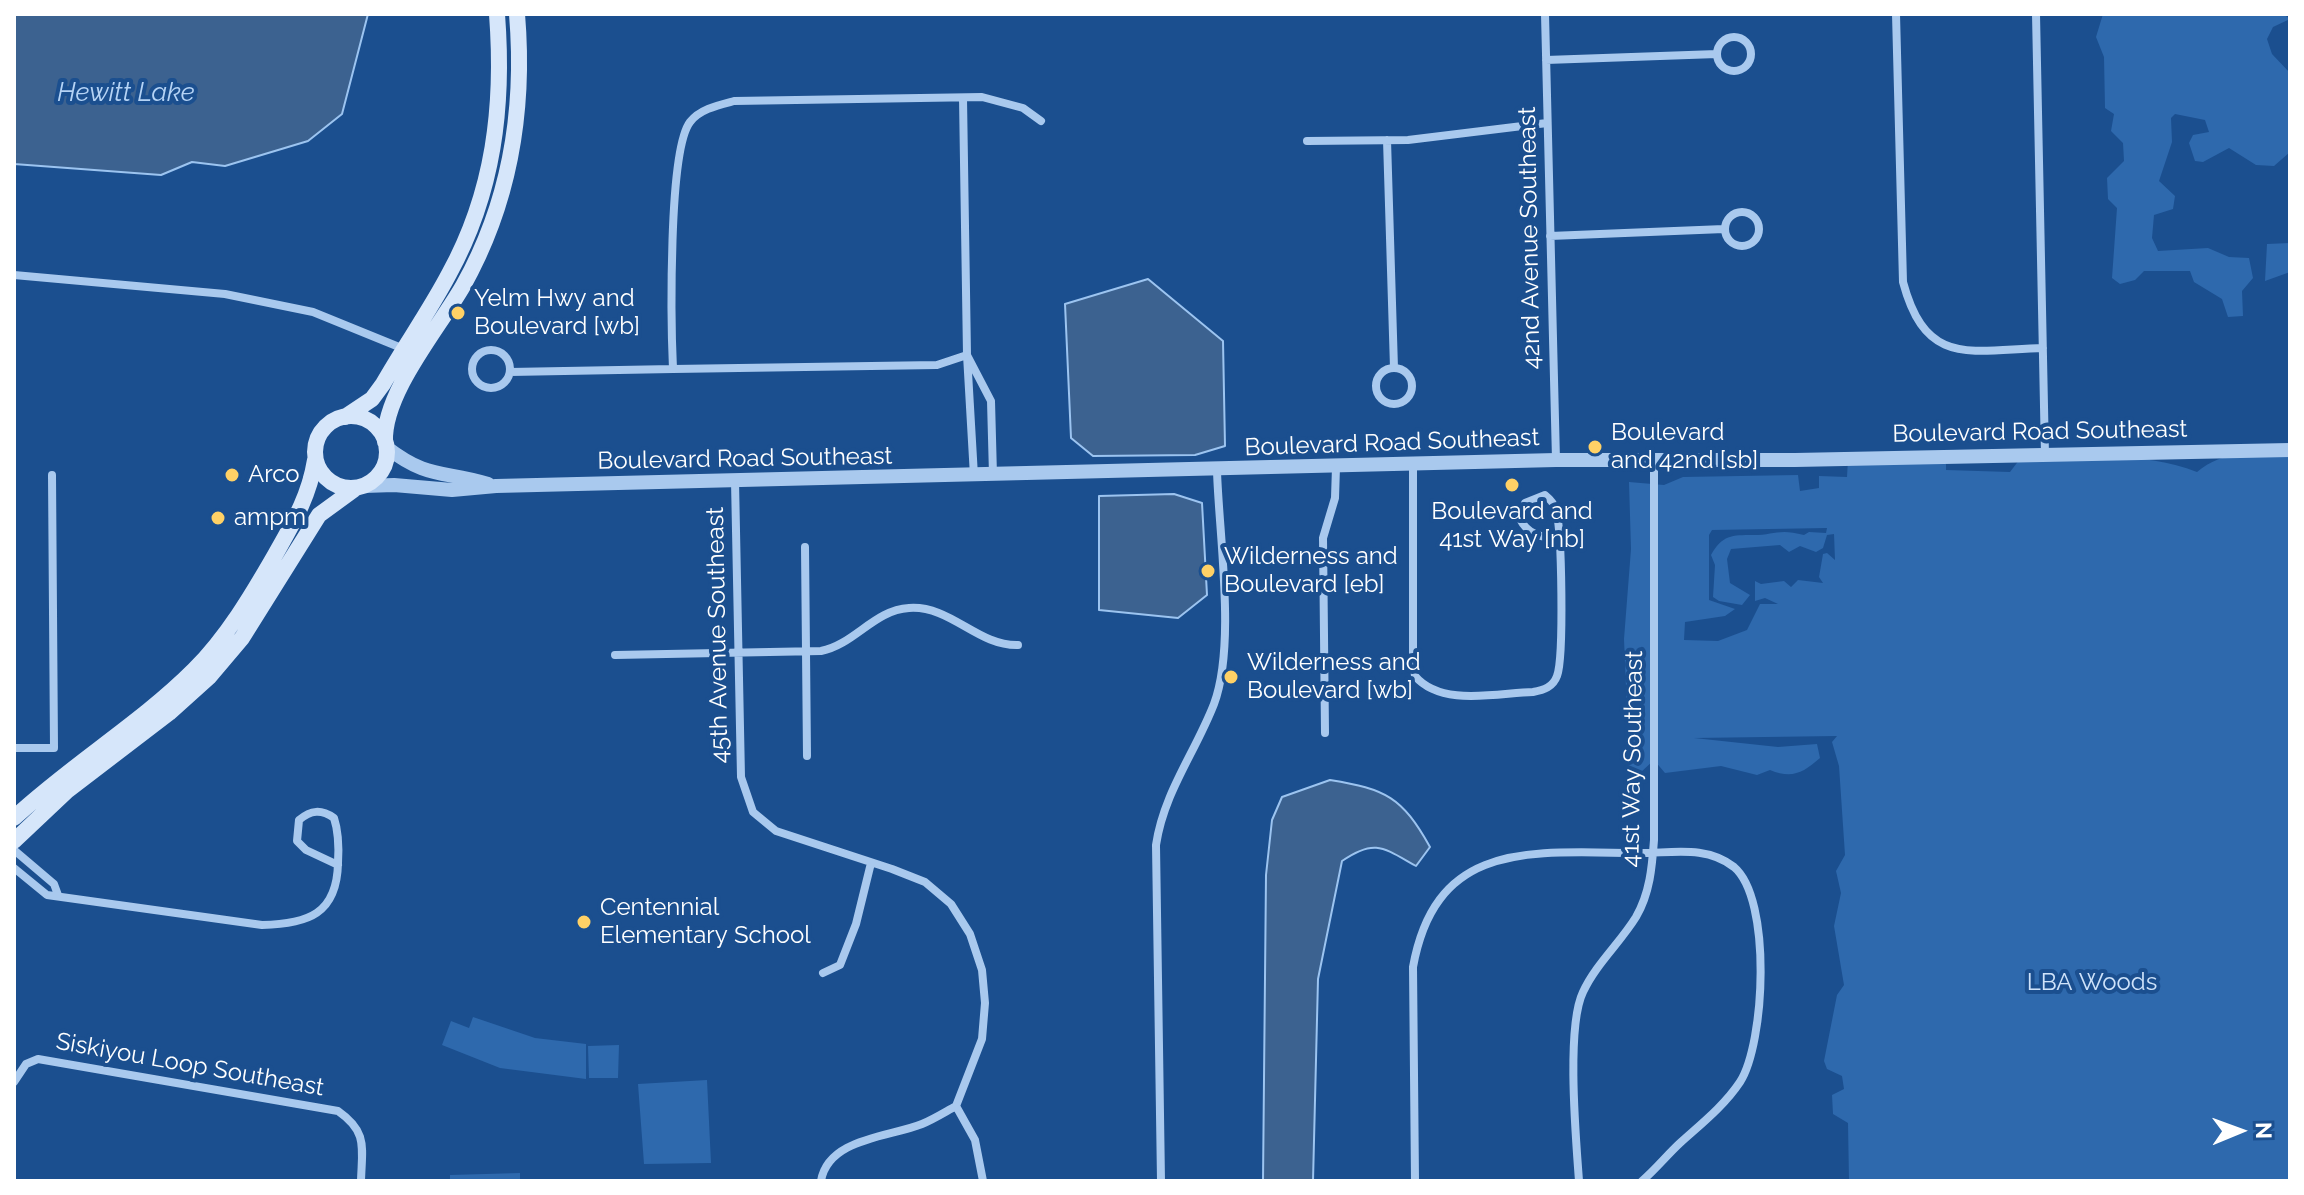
<!DOCTYPE html>
<style>
body{margin:0}
#map{position:relative;width:2304px;height:1195px;overflow:hidden;background:#1b4f8f;font-family:Raleway,sans-serif}
canvas{display:block}
.frame{position:absolute;inset:0;border:16px solid #fff;pointer-events:none}
.north{position:absolute;left:2200px;top:1091px;width:80px;height:80px;-webkit-text-stroke:6px #1b4f8f;paint-order:stroke;rotate:89deg;font-size:22px;font-weight:700;line-height:32px;text-align:center;color:#fff}
.north::after{content:'';display:block;margin:auto;width:28px;height:36px;background:#fff;clip-path:polygon(50% 0,100% 100%,50% 72%,0 100%)}
</style>
<div id="map">
<canvas width="2304" height="1195"></canvas>
<div class="frame"></div>
<div class="north">N</div>
</div>
<script>
const context = document.querySelector('canvas').getContext('2d');
context.lineJoin = 'round';
function fill(path, color) { context.fillStyle = color; context.fill(path, 'evenodd'); }
function stroke(path, color, width, dash) { context.strokeStyle = color; context.lineWidth = width; context.lineCap = dash ? 'butt' : 'round'; context.setLineDash(dash || []); context.stroke(path); }
function drawText(font, color, halo, rows, align = 'center') {
  context.font = font + ' Raleway,sans-serif'; context.lineWidth = 8; context.setLineDash([]); context.textBaseline = 'middle'; context.strokeStyle = halo; context.fillStyle = color; for (const [text, x, y, turn = 0] of rows) {
    context.save(); context.translate(x, y); context.rotate((+turn || 0) * Math.PI / 180); context.textAlign = isNaN(turn) ? turn : align; if (halo) context.strokeText(text, 0, 0); context.fillText(text, 0, 0); context.restore();
  }
}
fill(new Path2D(`
 M2103,14H2283L2290,19L2273,27L2267,39L2272,54L2290,73V152L2274,166L2256,165L2229,148L2203,162L2195,161L2189,143L2193,135L2209,132L2205,120L2175,114L2171,118L2172,142L2159,181L2175,196L2173,209L2154,215L2152,238L2158,251L2208,248L2229,257L2249,258L2253,278L2242,291L2243,316L2228,317L2222,299L2194,282L2190,271H2144L2135,280L2120,284L2112,278L2117,208L2108,199L2107,178L2124,161L2123,143L2111,131L2114,114L2105,108L2104,57L2096,37Z
 M2290,243V272L2265,281L2267,244Z
 M2290,450V1181H1849L1848,1123L1833,1114L1832,1095L1844,1089L1842,1076L1827,1069L1824,1061L1837,995L1844,985L1834,926L1841,893L1836,871L1845,855L1839,766L1832,742L1837,736L1694,738L1778,747L1817,744L1820,758C1803,773 1792,779 1770,770L1757,775L1721,766L1665,773L1654,760L1640,773L1628,771L1625,760L1632,744L1628,735L1624,639L1631,549L1629,482L1664,485L1683,477L1798,475L1800,491L1819,488V476L1847,477L1848,459L1946,457V470L2010,472L2023,455C2080,457 2143,451 2197,472C2223,450 2257,452 2290,450ZM1827,528L1826,533L1809,532L1804,535C1779,528 1774,535 1753,535C1732,535 1722,535 1711,555L1715,565L1713,597L1719,601L1742,605L1750,595L1730,583L1727,559L1731,549L1780,545L1789,552L1800,546L1816,552L1823,548L1827,535L1834,534L1835,560L1827,553L1823,554L1819,577L1823,583L1798,580L1791,587L1784,581L1761,584L1755,581V601L1765,598L1778,604H1760L1747,630L1718,641L1684,640L1685,622L1725,616L1735,609L1709,600V535L1712,530Z
 M473,1017L535,1038L586,1044V1079L500,1068L442,1045L451,1021L469,1028Z
 M619,1045L618,1078H589L588,1046Z
 M707,1080L711,1163L644,1164L638,1084Z
 M520,1173V1181H450V1175Z`), '#2e69ad');
const water = new Path2D(`
 M14,14H368L342,114L308,141L225,166L192,162L161,175L14,164Z
 M1148,279L1223,341L1225,446L1195,455L1093,456L1071,438L1065,304Z
 M1174,494L1202,503L1207,595L1178,618L1099,610V496Z
 M1330,780C1386,789 1402,797 1430,847L1416,866C1384,848 1375,838 1342,861L1318,979L1313,1181H1263L1266,875L1272,820L1282,797Z`);
fill(water, '#3c6290');
stroke(water, '#9cc4f0', 2);
stroke(new Path2D(`
 M1545,14L1556,460
 M1896,14L1903,282C1926,368 1971,350 2043,348
 M2036,14L2045,455
 M1717 54a17 17 0 1 1 34 0a17 17 0 1 1-34 0Z
 M1546,60L1717,54
 M963,98L967,355L937,365L673,369C671,326 668,151 690,122C700,109 719,105 734,101L982,97L1023,108L1041,121
 M1387,140L1394,368
 M1307,141L1408,140L1547,123
 M1725 229a17 17 0 1 1 34 0a17 17 0 1 1-34 0Z
 M1550,236L1724,229
 M14,275L225,294L313,312L404,349
 M472 369a19 19 0 1 1 38 0a19 19 0 1 1-38 0Z
 M1376 386a18 18 0 1 1 36 0a18 18 0 1 1-36 0Z
 M510,372L673,369
 M1413,465V660L1415,676C1441,707 1497,693 1533,692C1544,690 1553,687 1557,676C1564,658 1562,530 1556,510C1554,503 1550,499 1545,495L1525,503L1520,519C1528,535 1541,537 1558,539
 M974,476L967,355L991,401L993,475
 M735,481L741,777L753,812L776,831L892,869L925,882L951,904L970,934L982,970L985,1003L982,1039L956,1106C945,1112 934,1119 922,1124C890,1137 828,1138 821,1181
 M805,547L807,756
 M615,655L821,651C855,644 874,610 909,608C951,605 977,646 1018,645
 M1325,733L1323,538L1335,498L1336,467
 M14,748H54L52,475
 M14,850L54,884L58,895
 M14,868L47,895L262,925C308,924 337,914 338,863C339,847 339,833 334,818C321,809 311,810 299,820L297,841L306,850L338,865
 M823,973L840,965L856,924L871,863
 M14,1082L26,1064L38,1059L338,1111C368,1132 362,1147 361,1181
 M956,1106L975,1140L983,1181
 M1161,1181L1156,845C1164,792 1195,753 1214,704C1236,645 1219,536 1217,471
 M1415,1181L1413,967C1436,840 1531,852 1635,853C1669,854 1705,844 1734,867C1772,899 1765,1043 1740,1082C1724,1106 1701,1124 1680,1143C1667,1155 1656,1169 1642,1181
 M1579,1181C1576,1139 1566,1027 1583,992C1596,964 1620,943 1636,917C1650,893 1652,867 1654,840V460`), '#a9c9ee', 8);
stroke(new Path2D(`
 M386,447C429,480 442,470 488,484
 M364,486L394,485L452,490L496,486L1556,460H1795L2290,450`), '#a9c9ee', 14);
stroke(new Path2D(`
 M315 452a36 36 0 1 1 72 0a36 36 0 1 1-72 0Z
 M345,417L372,399L383,384C404,347 429,312 449,274C494,192 504,106 497,14
 M385,442C383,393 439,328 463,286C510,202 525,109 517,14
 M14,818C71,765 141,723 194,670C227,637 252,595 275,555C293,523 309,497 315,460
 M14,841L67,791L169,713L209,677L242,638L319,515L356,488`), '#d6e6fa', 16);
for (const [x, y, r, color] of [
 [458,313,8,"#ffd166"],
 [1595,447,8,"#ffd166"],
 [232,475,8,"#ffd166"],
 [1512,485,8,"#ffd166"],
 [218,518,8,"#ffd166"],
 [1208,571,8,"#ffd166"],
 [1231,677,8,"#ffd166"],
 [584,922,8,"#ffd166"]
]) { const dot = new Path2D(); dot.arc(x, y, r, 0, 2 * Math.PI); context.fillStyle = color; context.fill(dot); stroke(dot, '#1b4f8f', 3); }
drawText('24px', '#fff', '#1b4f8f', [
 ["42nd Avenue Southeast",1530,238,-91],
 ["Boulevard Road Southeast",2040,432,-1],
 ["Boulevard Road Southeast",1392,443,-2],
 ["Boulevard Road Southeast",745,459,-1],
 ["45th Avenue Southeast",718,635,-91],
 ["41st Way Southeast",1633,759,-89],
 ["Siskiyou Loop Southeast",190,1065,10]
]);
drawText('24px', '#fff', '#1b4f8f', [
 ["Yelm Hwy and",474,299],
 ["Boulevard [wb]",474,327],
 ["Boulevard",1611,433],
 ["and 42nd [sb]",1611,461],
 ["Arco",248,475],
 ["Boulevard and",1512,512,"center"],
 ["41st Way [nb]",1512,540,"center"],
 ["ampm",234,518],
 ["Wilderness and",1224,557],
 ["Boulevard [eb]",1224,585],
 ["Wilderness and",1247,663],
 ["Boulevard [wb]",1247,691],
 ["Centennial",600,908],
 ["Elementary School",600,936]
], 'left');
drawText('24px', '#cfe3fa', '#1b4f8f', [
 ["LBA Woods",2092,983]
]);
drawText('italic 26px', '#b5d3f5', '#1b4f8f', [
 ["Hewitt Lake",126,93]
]);
</script>
